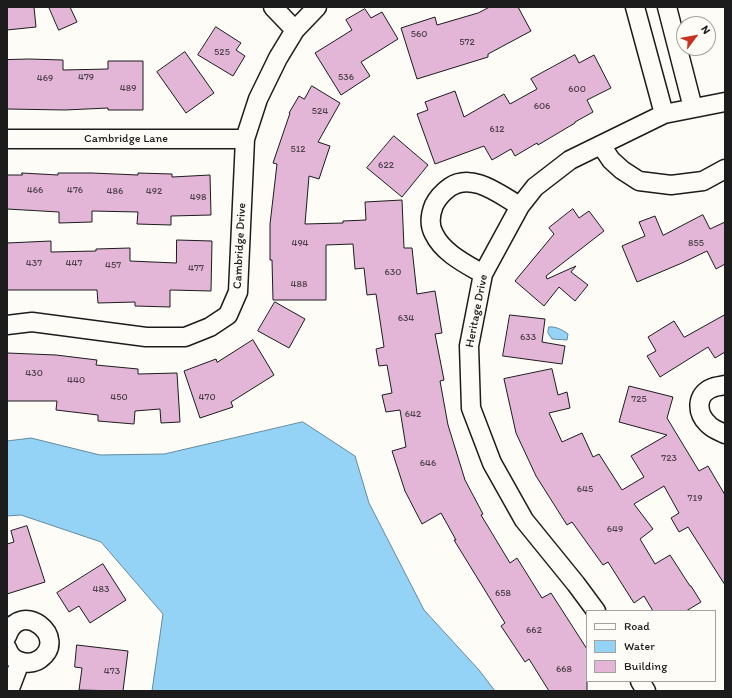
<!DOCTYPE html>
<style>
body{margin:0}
#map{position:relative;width:732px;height:698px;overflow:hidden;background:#fdfcf7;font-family:Itim,sans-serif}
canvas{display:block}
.frame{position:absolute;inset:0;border:8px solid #1c1c1c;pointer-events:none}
.legend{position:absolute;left:586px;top:610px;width:130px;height:72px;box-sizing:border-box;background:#fdfcf7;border:1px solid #a3a29f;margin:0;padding:5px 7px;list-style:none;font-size:12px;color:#1c1c1c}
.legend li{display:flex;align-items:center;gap:8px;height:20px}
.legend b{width:20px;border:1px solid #a3a29f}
.north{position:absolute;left:676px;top:16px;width:40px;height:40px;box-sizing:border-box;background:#fdfcf7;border:1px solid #a3a29f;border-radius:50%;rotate:58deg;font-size:11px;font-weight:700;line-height:16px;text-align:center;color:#1c1c1c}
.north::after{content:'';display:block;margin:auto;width:14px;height:18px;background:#c8321e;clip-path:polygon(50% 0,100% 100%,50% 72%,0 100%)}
</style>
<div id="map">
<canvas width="732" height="698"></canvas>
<div class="frame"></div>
<ul class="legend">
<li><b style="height:5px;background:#fdfcf7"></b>Road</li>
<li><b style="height:11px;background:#94d3f5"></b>Water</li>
<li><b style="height:11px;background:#e3b5d7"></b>Building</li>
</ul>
<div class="north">N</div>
</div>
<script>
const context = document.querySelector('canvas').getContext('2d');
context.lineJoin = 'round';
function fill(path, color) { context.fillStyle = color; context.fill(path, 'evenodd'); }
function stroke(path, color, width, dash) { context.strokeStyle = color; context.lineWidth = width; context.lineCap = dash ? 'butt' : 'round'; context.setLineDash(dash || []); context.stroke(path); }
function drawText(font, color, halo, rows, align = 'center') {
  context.font = font + ' Itim,sans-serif'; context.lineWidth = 4; context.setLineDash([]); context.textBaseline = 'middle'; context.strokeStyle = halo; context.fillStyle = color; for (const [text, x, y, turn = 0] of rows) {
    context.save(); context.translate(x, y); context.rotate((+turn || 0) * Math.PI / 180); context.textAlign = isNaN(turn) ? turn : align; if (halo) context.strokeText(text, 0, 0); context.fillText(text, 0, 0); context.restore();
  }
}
const water = new Path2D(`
 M549,327C555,326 563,330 568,334L567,340L552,339L548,333Z
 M303,422L355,456L369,503L424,610L479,670L495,691H152L163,614L101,542L21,515L7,516V441L31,438L100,455L164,454Z`);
fill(water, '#94d3f5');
stroke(water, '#648a9e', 1);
const building = new Path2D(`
 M7,7H34L36,27L7,30Z
 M49,7H70L77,22L59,30Z
 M490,7H518L531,31L488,54V57L417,79L401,28L435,17L437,25L478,13Z
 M365,9L371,18L382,12L398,39L361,62L370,76L341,95L315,53L352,30L346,20Z
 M216,27L241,43L236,50L245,56L233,76L198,55Z
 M185,52L214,93L186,113L157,72Z
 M575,55L579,63L594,55L611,88L587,100L593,112L575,122V123L538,145L537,143L515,156L511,149L492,160L484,146L435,164L417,114L428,110L425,102L455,91L464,117L504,94L510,104L537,89L531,79Z
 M29,59L63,60V70L108,69V61H143V110H108V108L65,110L7,109V60Z
 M312,86L340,103L318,142L330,146L319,179L309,176L305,224L343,223V221L366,220L365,202L402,200L404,248H412L417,294L435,291L442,333L435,334L444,380L440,381L448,425L465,480L483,514L481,515L510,563L517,558L542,598L551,593L587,649V691H549L529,659L525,662L501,626L505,623L454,540H456L441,513L422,524L405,491L392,451L406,447L400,410L386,412L382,395L392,393L387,365L379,366L376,349L384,347L376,294L367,295L364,268L355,269L353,244L326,245V300H273L272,260H270V224L277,164L273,163L290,113H289L299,96L304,99Z
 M394,136L428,165L402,197L367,168Z
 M22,173L58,175V173H92L138,175V173L172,174V177L210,175L211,215L171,216V225L137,224L138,212L92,211V222L59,223V212L7,209V175H22Z
 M573,209L579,218L589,211L604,231L546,276L547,279L576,266L571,272L588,285L575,301L559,287L544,306L515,281L554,234L549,228Z
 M703,215L710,229L725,222V264L716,269L707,251L682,263L637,282L622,246L645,236L639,222L655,216L663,235Z
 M177,240L212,241L211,291L170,290V307L135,306V302L98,303L97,290H7V243L51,241V252L96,251V249L130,248V261L176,263Z
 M275,302L305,319L289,348L258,331Z
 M510,315L545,319L542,342L565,346L562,364L503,356Z
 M725,315V352L715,358L708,347L660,377L647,356L656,351L648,337L674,321L684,337Z
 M253,340L274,375L231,402L233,407L200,418L184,371L216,359L217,362Z
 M7,353L56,355L97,360L96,365L138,369V374L177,373L180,422L161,423L160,409L135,411L134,424L98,421V415L56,410L57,401H7Z
 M552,369L558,395L567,392L570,408L549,413L562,442L582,433L593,457L599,454L622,490L644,477L631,456L667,435L619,422L629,386L673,397L667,418L699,471L708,466L725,495V585L688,527L679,532L671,518L679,513L664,486L634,504L653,529L640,539L655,564L670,555L690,586H691L701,602L686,611H653L644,596L634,603L608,562L603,565L572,522L567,525L536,476L516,433L504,379Z
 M27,526L45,582L7,594V544L14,542L11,531Z
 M103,564L126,600L90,623L79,606L69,612L57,593Z
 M77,645L128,651L123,691L79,690L82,668L75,667Z`);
fill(building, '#e3b5d7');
stroke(building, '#1c1c1c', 1);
const street = new Path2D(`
 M273,7L295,30
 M635,7L664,114
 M667,7L693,108
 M7,139H245
 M601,145L611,160L622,170L639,181L671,185L703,181L725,169
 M483,274C466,264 443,253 434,234C429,225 430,215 434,205C438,197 443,192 450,187C473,172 500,195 520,206
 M7,325L32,322L146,337H185L210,327L228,315L238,292L245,139L258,99L278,58L295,30L317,7
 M725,434C719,431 712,429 708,424C696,413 696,394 712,388C716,386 721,386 725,385
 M596,611L576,584L524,520L492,463L471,408L469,346L483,274L520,206L535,187L570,160L664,114L725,102
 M7,636C20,598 70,637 40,659C34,663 26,664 19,661C13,659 9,654 7,648
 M640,681L646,691
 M9,691L20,662`);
stroke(street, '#1c1c1c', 21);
stroke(street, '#fdfcf7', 18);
drawText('10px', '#4e424b', null, [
 ["560",419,34],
 ["572",467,42],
 ["525",222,52],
 ["479",86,77],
 ["536",346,77],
 ["469",45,78],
 ["489",128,88],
 ["600",577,89],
 ["606",542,106],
 ["524",320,111],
 ["612",497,129],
 ["512",298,149],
 ["622",386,165],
 ["466",35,190],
 ["476",75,190],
 ["486",115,191],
 ["492",154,191],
 ["498",198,197],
 ["494",300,243],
 ["855",696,243],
 ["437",34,263],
 ["447",74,263],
 ["457",113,265],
 ["477",196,268],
 ["630",393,272],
 ["488",299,284],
 ["634",406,318],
 ["633",528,337],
 ["430",34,373],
 ["440",76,380],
 ["450",119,397],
 ["470",207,397],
 ["725",639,399],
 ["642",413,414],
 ["723",669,458],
 ["646",428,463],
 ["645",585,489],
 ["719",695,498],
 ["649",615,529],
 ["483",101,589],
 ["658",503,593],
 ["662",534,630],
 ["668",564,669],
 ["473",112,671]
]);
drawText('12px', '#1c1c1c', '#fdfcf7', [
 ["Cambridge Lane",126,139],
 ["Cambridge Drive",240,246,-87],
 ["Heritage Drive",477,311,-79]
]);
</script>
